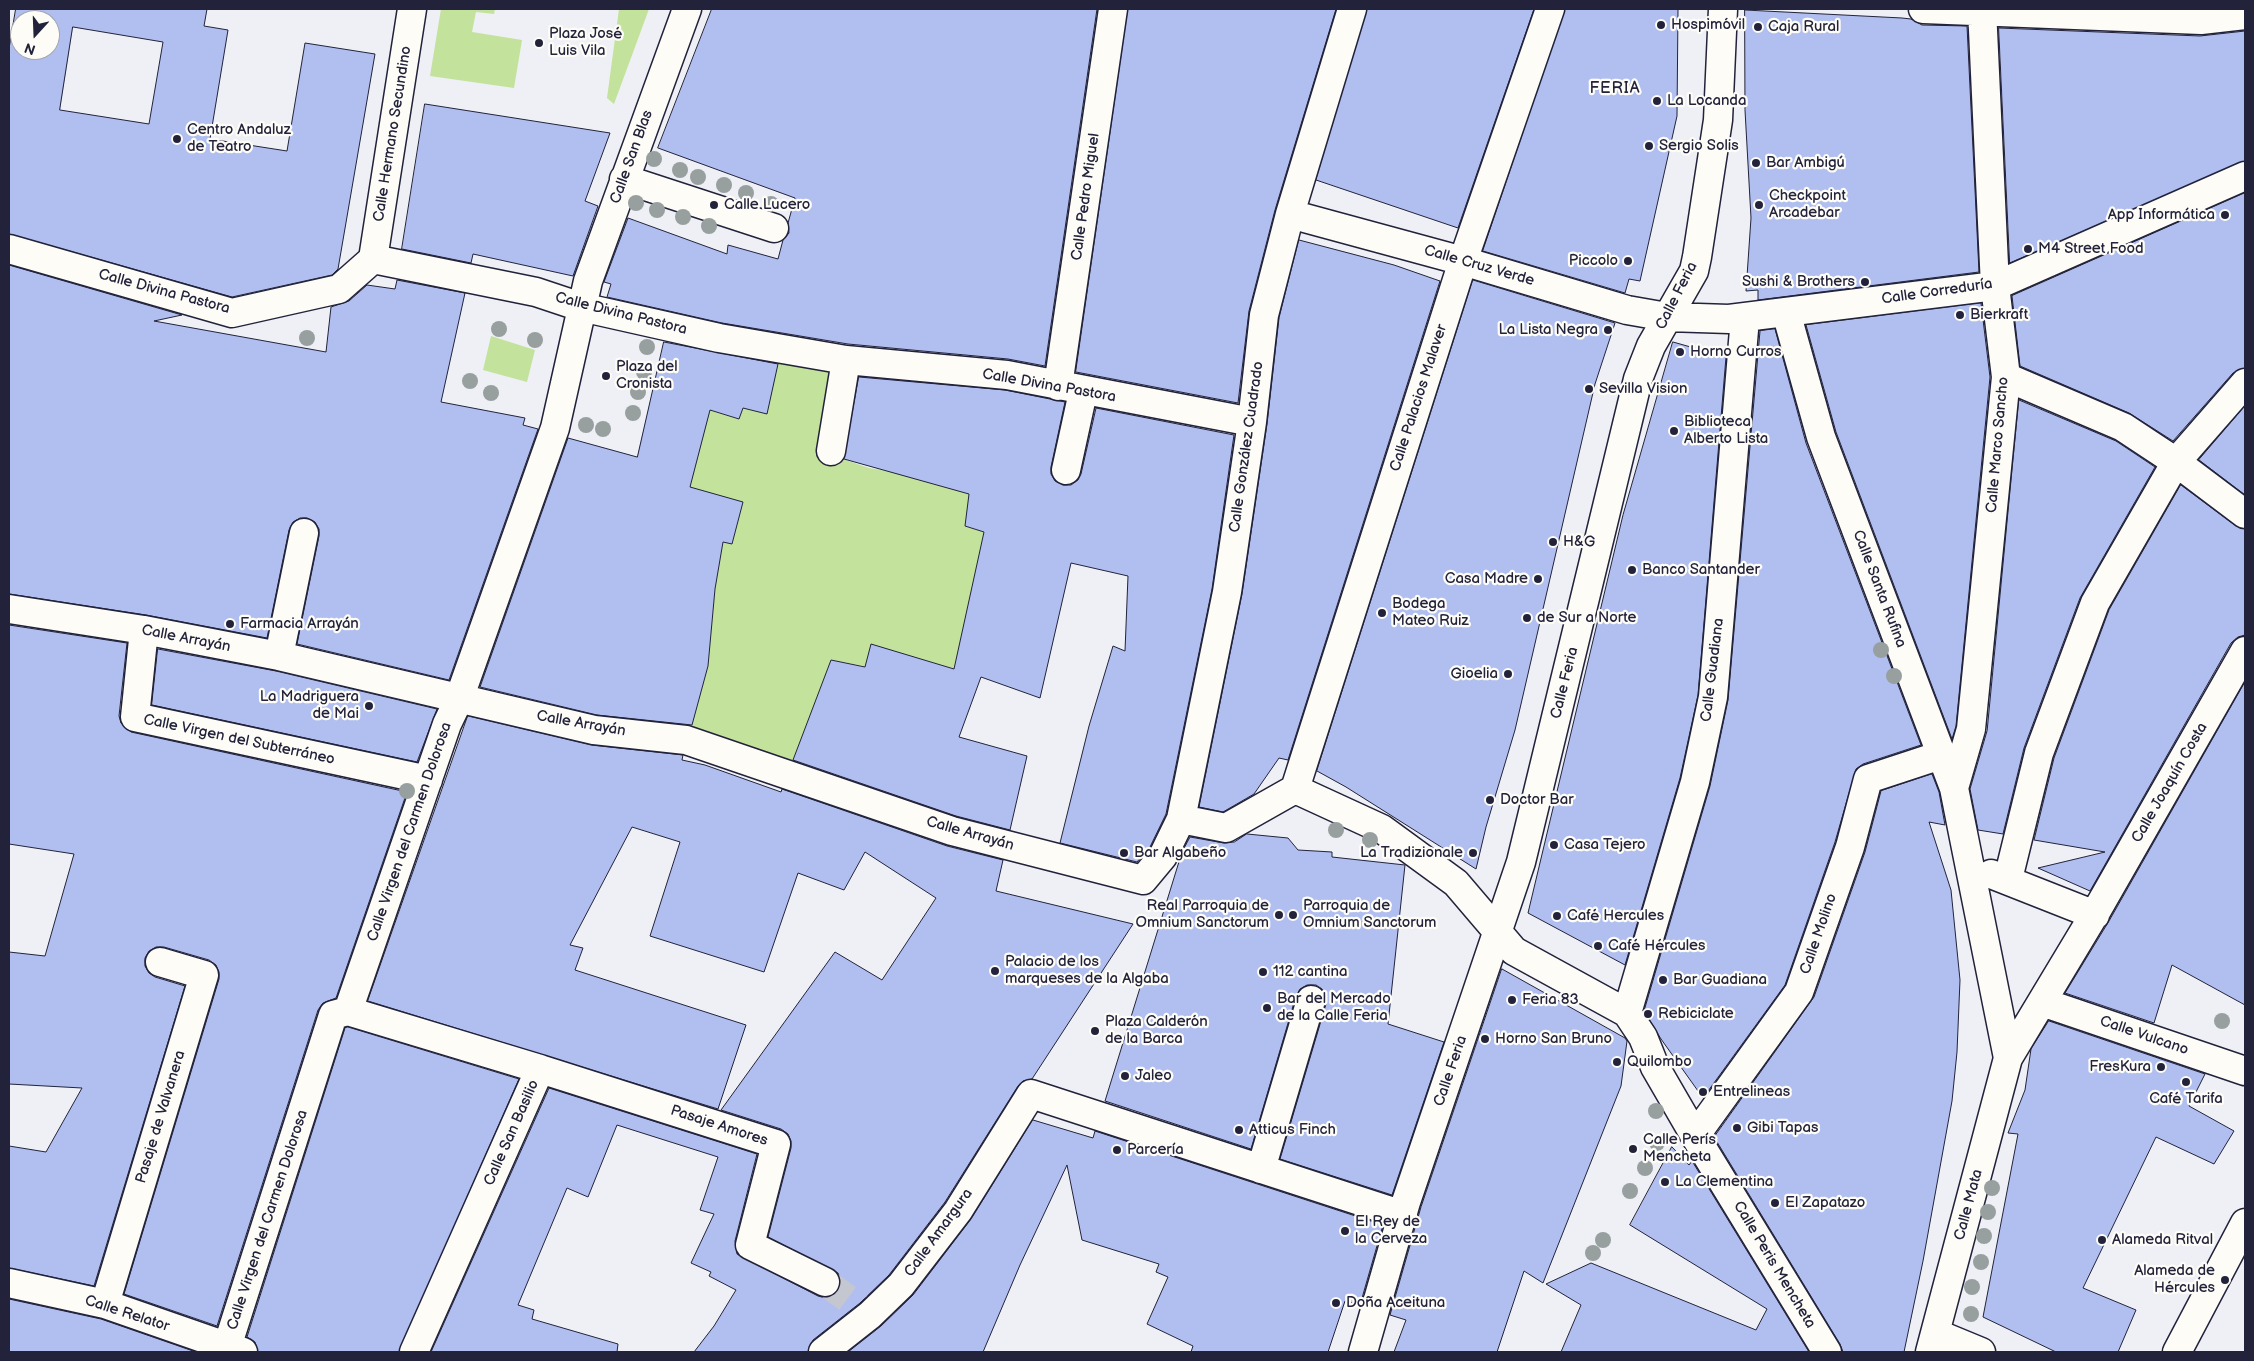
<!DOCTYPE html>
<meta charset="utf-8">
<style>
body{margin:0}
#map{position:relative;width:2254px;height:1361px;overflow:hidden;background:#eef0f5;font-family:"Balsamiq Sans",sans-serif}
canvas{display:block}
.frame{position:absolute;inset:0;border:10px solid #22223b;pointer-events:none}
.north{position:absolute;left:10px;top:10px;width:50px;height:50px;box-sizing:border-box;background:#fdfcf7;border:1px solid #a5a5ac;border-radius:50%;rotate:200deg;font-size:14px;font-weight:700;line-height:20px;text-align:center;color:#22223b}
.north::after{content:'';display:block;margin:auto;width:18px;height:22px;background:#22223b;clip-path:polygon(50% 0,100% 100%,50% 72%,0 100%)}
</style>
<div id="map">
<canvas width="2254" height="1361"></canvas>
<div class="frame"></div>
<div class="north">N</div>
</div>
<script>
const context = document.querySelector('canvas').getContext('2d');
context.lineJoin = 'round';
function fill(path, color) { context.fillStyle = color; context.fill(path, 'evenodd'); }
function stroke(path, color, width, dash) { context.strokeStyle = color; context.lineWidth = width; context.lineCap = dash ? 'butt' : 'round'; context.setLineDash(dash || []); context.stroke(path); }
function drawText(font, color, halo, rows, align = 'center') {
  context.font = font + ' "Balsamiq Sans",sans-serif'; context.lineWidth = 4.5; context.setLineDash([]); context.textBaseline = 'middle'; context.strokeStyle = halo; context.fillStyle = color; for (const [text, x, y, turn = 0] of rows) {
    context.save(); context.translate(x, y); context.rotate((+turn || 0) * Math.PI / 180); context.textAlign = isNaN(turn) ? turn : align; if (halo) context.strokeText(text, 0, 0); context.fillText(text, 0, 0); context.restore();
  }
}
fill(new Path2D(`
 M441,9H495L494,14L476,12L472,32L522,40L514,88L430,76Z
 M619,9H649L614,104L607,98Z
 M491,336L535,350L527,382L483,370Z
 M747,353L839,366L837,457L869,468L900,473L969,494L965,526L984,532L954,669L871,645L867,659L874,668L831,660L791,766L690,732L708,666L715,589L723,542L732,544L743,502L636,489L707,383L712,411L738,419L743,408L767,413L741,384Z`), '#c3e29b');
const building = new Path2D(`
 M16,9H207L204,26L228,30L210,139L287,151L305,43L375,54L338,269L332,275L232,297L9,234V49ZM20,20H50V50H20ZM73,27L163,42L149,124L60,110Z
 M712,9H1097L1045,366L1008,359L848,344L722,323L607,297L611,284L604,282L628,218L727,254L728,245L778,259L783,240L789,233L788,223L795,198L658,148Z
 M1128,9H1336L1275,210L1249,311L1238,403L1076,372Z
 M1367,9H1534L1458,228L1316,180Z
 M1565,9H1678L1677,116L1640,281L1629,279L1625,293L1483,251Z
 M1745,10L1902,18L1911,19L1922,25L1967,26L1979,272L1758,300V290L1746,291L1751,218L1745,110Z
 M1999,28L2200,36L2245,31V161L2010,263Z
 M425,104L610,133L585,201L598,206L573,276L473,254L471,263L402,249Z
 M2245,193V368L2233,373L2173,441L2129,413L2020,366L2012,296Z
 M1299,240L1394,265L1440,281L1288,760L1279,758L1254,794L1223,812L1199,807L1242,594L1267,424L1279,318Z
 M9,265L182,315L154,321L326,352L331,307L349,301L367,285L395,289L397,280L465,293L441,402L525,418L523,425L538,429L449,680L297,644L319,536V529L315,522L307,518H300L293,522L289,530L267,638L146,615L9,594Z
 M1473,280L1615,323L1595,384L1515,730L1486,827L1476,869L1346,787L1317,771Z
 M1981,303L1990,377L1956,726L1952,739L1836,432L1806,325Z
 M1775,329L1806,443L1921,745L1863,764L1856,769L1835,842L1785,985L1703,1098L1661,1039L1644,1011L1710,786L1728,700L1760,331Z
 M664,342L778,364L767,414L743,408L739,419L710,410L690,487L743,502L732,544L723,542L715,589L708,666L692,725L597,715L480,687L568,438L637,457Z
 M1673,342L1726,357L1698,695L1680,778L1625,965L1528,913L1623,515Z
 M859,377L1005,390L1065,402L1051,467V474L1055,481L1063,485H1071L1078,480L1081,474L1096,408L1234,435L1212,589L1166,814L1150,847L1137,862L1060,843L1089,726L1113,646L1125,651L1128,576L1071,563L1040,698L981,677L959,737L1027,756L1010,830L956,816L793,760L831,660L865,667L871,644L954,669L984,532L965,526L969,494L844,459Z
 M2019,400L2116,441L2155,467L2080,598L2024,748L2003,834L1978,830L1970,789L1987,731Z
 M2245,406V495L2199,460Z
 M2181,485L2236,526L2245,529V635L2238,637L2231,643L2090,891L2038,868L2105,852L2034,840L2054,758L2109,610Z
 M9,625L127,643L119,716L121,723L131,732L407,792L336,998L323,1003L318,1010L217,1326L124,1294L219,979V972L216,965L209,960L164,947H156L149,951L145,958V966L149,973L155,977L185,986L94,1286L9,1268V1146L46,1152L82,1088L9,1084V952L45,956L74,854L9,844Z
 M158,649L276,671L437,709L417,762L152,705Z
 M2245,682V1005L2172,965L2154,1023L2065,993L2109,921Z
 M468,716L591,745L683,755L682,760L705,765L781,792L782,789L947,846L1003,860L996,891L1133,924L1032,1079L1023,1081L1018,1086L945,1202L889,1275L860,1303L813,1340L808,1352H694L714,1326L736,1290L709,1276L711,1272L691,1263L714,1214L700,1210L718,1157L617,1125L588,1197L567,1188L518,1305L534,1310L532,1319L618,1344L617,1352H431L549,1088L757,1154L735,1241L737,1254L818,1296L826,1298L834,1295L839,1288L841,1281L838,1273L768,1237L791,1148V1141L788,1134L781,1129L721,1110L835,952L882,980L936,898L865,852L844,890L798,873L764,972L650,936L680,842L632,827L570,945L583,948L575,970L746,1025L718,1109L368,1001Z
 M1932,774L1939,792L1945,825L1929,822L1951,890L1960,980L1957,1052L1952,1101L1923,1261L1904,1352H1843L1840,1344L1714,1137L1814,997L1865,852L1881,791Z
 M1247,834L1288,838L1298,850L1332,852V857L1405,865L1388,1024L1444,1042L1392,1195L1280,1159L1326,1004V996L1322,989L1316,985H1307L1300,989L1296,996L1251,1149L1105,1101L1182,852L1190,837L1224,843L1234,842Z
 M1502,969L1625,1038L1627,1041L1621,1086L1543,1283L1524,1271L1497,1352H1394L1406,1320L1390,1315L1421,1207Z
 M2049,1021L2205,1074L2189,1106L2234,1131L2214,1164L2156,1137L2083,1288L2136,1310L2118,1352H2056L1983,1317L2018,1134L2008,1133L2025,1090L2031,1049Z
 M348,1027L519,1079L399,1352H258L255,1342L247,1337L345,1028Z
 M1033,1120L1093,1138L1095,1131L1383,1225L1360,1305L1345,1301L1328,1352H1191L1193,1346L1147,1324L1168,1277L1156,1272L1159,1264L1082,1240L1067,1165L1020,1265L983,1352H848L881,1326L913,1295L971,1219Z
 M1672,1147L1689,1165L1692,1161L1809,1352H1561L1581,1305L1546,1284L1591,1263L1756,1330L1767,1309L1630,1225Z
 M9,1299L101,1319L196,1352H9Z`);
fill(building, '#b0bfef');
stroke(building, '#22223b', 1);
stroke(new Path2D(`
 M825,1282L870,1315`), '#c5c7d0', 28, [28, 14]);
const minor = new Path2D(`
 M1923,9L2201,20L2245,15
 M624,179L774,228
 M1290,214L1463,261L1627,310L1667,317L1729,319L1995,286L2245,176
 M9,249L232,313L339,289L373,259
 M373,259L536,292L581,307L719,338L846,360L1007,375L1252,422
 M373,259L412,9
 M1786,312L1821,437L1954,788L2008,1058L1930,1352
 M2006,377L2123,427L2176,462L2245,514
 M1058,386L1113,9
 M831,451L846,360
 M1066,470L1083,392
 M9,609L144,630L279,656L594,730L686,740L952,831L1143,880L1163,856L1181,819L1227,592L1252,422L1264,315L1290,214L1352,9
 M144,630L135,717L428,780
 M279,656L304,533
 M1954,788L1971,729L2006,377L1995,286L1982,9
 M1295,789L1463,261L1550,9
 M1181,819L1226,828L1295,789L1382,829L1456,883L1514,951L1627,1013L1643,1037L1655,1067L1695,1136L1827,1352
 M1991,874L2095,915
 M2008,879L2039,753L2095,603L2176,462L2245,383
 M2042,1002L2245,1071
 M348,1011L447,724L459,699L555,428L588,281L687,9
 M348,1011L540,1069L414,1352
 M1627,1013L1695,782L1713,697L1745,318
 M2008,1058L2097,910L2245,651
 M540,1069L776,1144L750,1245L825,1282
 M1695,1136L1799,992L1850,847L1868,779L1941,755
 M1261,1169L1311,1000
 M9,1283L105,1304L243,1352
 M105,1304L204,975L160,962
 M1935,1333L1981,1352
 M227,1347L333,1015L348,1011
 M823,1352L870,1315L901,1285L958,1211L1031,1094L1403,1215
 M1363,1352L1406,1202L1521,862L1638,379L1651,346L1694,271L1697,257L1718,120L1723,9
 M2177,1352L2245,1223`);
stroke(minor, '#22223b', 31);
stroke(minor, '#fdfcf7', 28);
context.fillStyle = '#989f9f';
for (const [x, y] of [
 [654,159],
 [680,170],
 [698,177],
 [724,185],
 [746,193],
 [636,203],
 [771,204],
 [657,210],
 [683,217],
 [709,226],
 [499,329],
 [307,338],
 [535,340],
 [647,347],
 [644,372],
 [470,381],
 [638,392],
 [491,393],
 [633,413],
 [586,425],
 [603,429],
 [1881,650],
 [1894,676],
 [407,791],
 [1336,830],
 [1370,840],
 [2222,1021],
 [1656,1111],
 [1657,1143],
 [1645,1168],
 [1992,1188],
 [1630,1191],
 [1988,1212],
 [1984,1236],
 [1603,1240],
 [1593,1253],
 [1981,1262],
 [1972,1287],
 [1971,1314]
]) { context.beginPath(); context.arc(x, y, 8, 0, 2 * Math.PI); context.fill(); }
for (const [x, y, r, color] of [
 [1661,25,5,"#22223b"],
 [1758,27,5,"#22223b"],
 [539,43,5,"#22223b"],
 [1657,101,5,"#22223b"],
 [177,139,5,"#22223b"],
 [1649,146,5,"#22223b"],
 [1756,163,5,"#22223b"],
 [714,205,5,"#22223b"],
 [1759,205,5,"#22223b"],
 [2225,215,5,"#22223b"],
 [2028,249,5,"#22223b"],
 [1628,261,5,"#22223b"],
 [1865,282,5,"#22223b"],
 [1960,315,5,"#22223b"],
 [1608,330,5,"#22223b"],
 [1680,352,5,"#22223b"],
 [606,376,5,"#22223b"],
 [1589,389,5,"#22223b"],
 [1674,431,5,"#22223b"],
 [1553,542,5,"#22223b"],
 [1632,570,5,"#22223b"],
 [1538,579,5,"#22223b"],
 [1382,613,5,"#22223b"],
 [1527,618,5,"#22223b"],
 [230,624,5,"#22223b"],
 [1508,674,5,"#22223b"],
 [369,706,5,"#22223b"],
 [1490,800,5,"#22223b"],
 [1554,845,5,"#22223b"],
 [1124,853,5,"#22223b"],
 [1473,853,5,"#22223b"],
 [1279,915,5,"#22223b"],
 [1293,915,5,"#22223b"],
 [1557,916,5,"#22223b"],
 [1598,946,5,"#22223b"],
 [995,971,5,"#22223b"],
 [1263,972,5,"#22223b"],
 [1663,980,5,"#22223b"],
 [1512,1000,5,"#22223b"],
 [1267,1008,5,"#22223b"],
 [1648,1014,5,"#22223b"],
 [1095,1031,5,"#22223b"],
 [1485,1039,5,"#22223b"],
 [1617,1062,5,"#22223b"],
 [2161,1067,5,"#22223b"],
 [1125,1076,5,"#22223b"],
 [2186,1082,5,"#22223b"],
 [1703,1092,5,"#22223b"],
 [1737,1128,5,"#22223b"],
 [1239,1130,5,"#22223b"],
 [1633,1149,5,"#22223b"],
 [1117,1150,5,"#22223b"],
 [1665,1182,5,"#22223b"],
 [1775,1203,5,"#22223b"],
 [1345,1231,5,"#22223b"],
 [2102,1240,5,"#22223b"],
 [2225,1280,5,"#22223b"],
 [1336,1303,5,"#22223b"]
]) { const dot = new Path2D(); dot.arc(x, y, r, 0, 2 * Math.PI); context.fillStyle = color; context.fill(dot); stroke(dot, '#fdfcf7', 2); }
drawText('15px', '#22223b', '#fdfcf7', [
 ["Hospimóvil",1671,25],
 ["Caja Rural",1768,27],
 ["Plaza José",549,34],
 ["Luis Vila",549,51],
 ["La Locanda",1667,101],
 ["Centro Andaluz",187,130],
 ["de Teatro",187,147],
 ["Sergio Solis",1659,146],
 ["Bar Ambigú",1766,163],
 ["Checkpoint",1769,196],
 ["Arcadebar",1769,213],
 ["Calle Lucero",724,205],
 ["App Informática",2215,215,"right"],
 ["M4 Street Food",2038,249],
 ["Piccolo",1618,261,"right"],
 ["Sushi & Brothers",1855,282,"right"],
 ["Bierkraft",1970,315],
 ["La Lista Negra",1598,330,"right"],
 ["Horno Curros",1690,352],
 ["Plaza del",616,367],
 ["Cronista",616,384],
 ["Sevilla Vision",1599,389],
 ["Biblioteca",1684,422],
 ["Alberto Lista",1684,439],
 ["H&G",1563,542],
 ["Banco Santander",1642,570],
 ["Casa Madre",1528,579,"right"],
 ["Bodega",1392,604],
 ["Mateo Ruiz",1392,621],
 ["de Sur a Norte",1537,618],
 ["Farmacia Arrayán",240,624],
 ["Gioelia",1498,674,"right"],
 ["La Madriguera",359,697,"right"],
 ["de Mai",359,714,"right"],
 ["Doctor Bar",1500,800],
 ["Casa Tejero",1564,845],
 ["Bar Algabeño",1134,853],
 ["La Tradizionale",1463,853,"right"],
 ["Real Parroquia de",1269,906,"right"],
 ["Omnium Sanctorum",1269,923,"right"],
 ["Parroquia de",1303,906],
 ["Omnium Sanctorum",1303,923],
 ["Café Hercules",1567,916],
 ["Café Hércules",1608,946],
 ["Palacio de los",1005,962],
 ["marqueses de la Algaba",1005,979],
 ["112 cantina",1273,972],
 ["Bar Guadiana",1673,980],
 ["Bar del Mercado",1277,999],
 ["de la Calle Feria",1277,1016],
 ["Feria 83",1522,1000],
 ["Rebiciclate",1658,1014],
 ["Plaza Calderón",1105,1022],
 ["de la Barca",1105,1039],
 ["Horno San Bruno",1495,1039],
 ["Quilombo",1627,1062],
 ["FresKura",2151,1067,"right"],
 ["Jaleo",1135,1076],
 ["Entrelineas",1713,1092],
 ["Café Tarifa",2186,1099,"center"],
 ["Gibi Tapas",1747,1128],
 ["Atticus Finch",1249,1130],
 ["Calle Perís",1643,1140],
 ["Mencheta",1643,1157],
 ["Parcería",1127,1150],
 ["La Clementina",1675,1182],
 ["El Zapatazo",1785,1203],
 ["El Rey de",1355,1222],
 ["la Cerveza",1355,1239],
 ["Alameda Ritval",2112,1240],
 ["Alameda de",2215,1271,"right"],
 ["Hércules",2215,1288,"right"],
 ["Doña Aceituna",1346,1303]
], 'left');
drawText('15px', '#22223b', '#fdfcf7', [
 ["Calle Hermano Secundino",393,134,-81],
 ["Calle San Blas",632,157,-70],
 ["Calle Pedro Miguel",1086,197,-82],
 ["Calle Cruz Verde",1479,266,16],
 ["Calle Divina Pastora",164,292,15],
 ["Calle Correduría",1937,292,-8],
 ["Calle Feria",1677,296,-63],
 ["Calle Divina Pastora",621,314,14],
 ["Calle Divina Pastora",1049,386,10],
 ["Calle Palacios Malaver",1419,398,-72],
 ["Calle Marco Sancho",1998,445,-85],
 ["Calle González Cuadrado",1247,447,-82],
 ["Calle Santa Rufina",1879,589,69],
 ["Calle Arrayán",186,639,11],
 ["Calle Guadiana",1713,670,-83],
 ["Calle Feria",1565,683,-76],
 ["Calle Arrayán",581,724,10],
 ["Calle Virgen del Subterráneo",239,740,12],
 ["Calle Joaquín Costa",2170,783,-60],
 ["Calle Virgen del Carmen Dolorosa",410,832,-71],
 ["Calle Arrayán",970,834,16],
 ["Calle Molino",1819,934,-71],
 ["Calle Vulcano",2144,1036,19],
 ["Calle Feria",1451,1071,-71],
 ["Pasaje de Valvanera",161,1117,-73],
 ["Pasaje Amores",719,1126,18],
 ["Calle San Basilio",512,1133,-66],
 ["Calle Mata",1969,1205,-75],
 ["Calle Virgen del Carmen Dolorosa",268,1220,-72],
 ["Calle Amargura",939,1233,-54],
 ["Calle Peris Mencheta",1774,1265,59],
 ["Calle Relator",127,1314,18]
]);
context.letterSpacing = '1px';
drawText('16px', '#22223b', '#fdfcf7', [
 ["FERIA",1615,89]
]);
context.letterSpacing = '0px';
</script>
